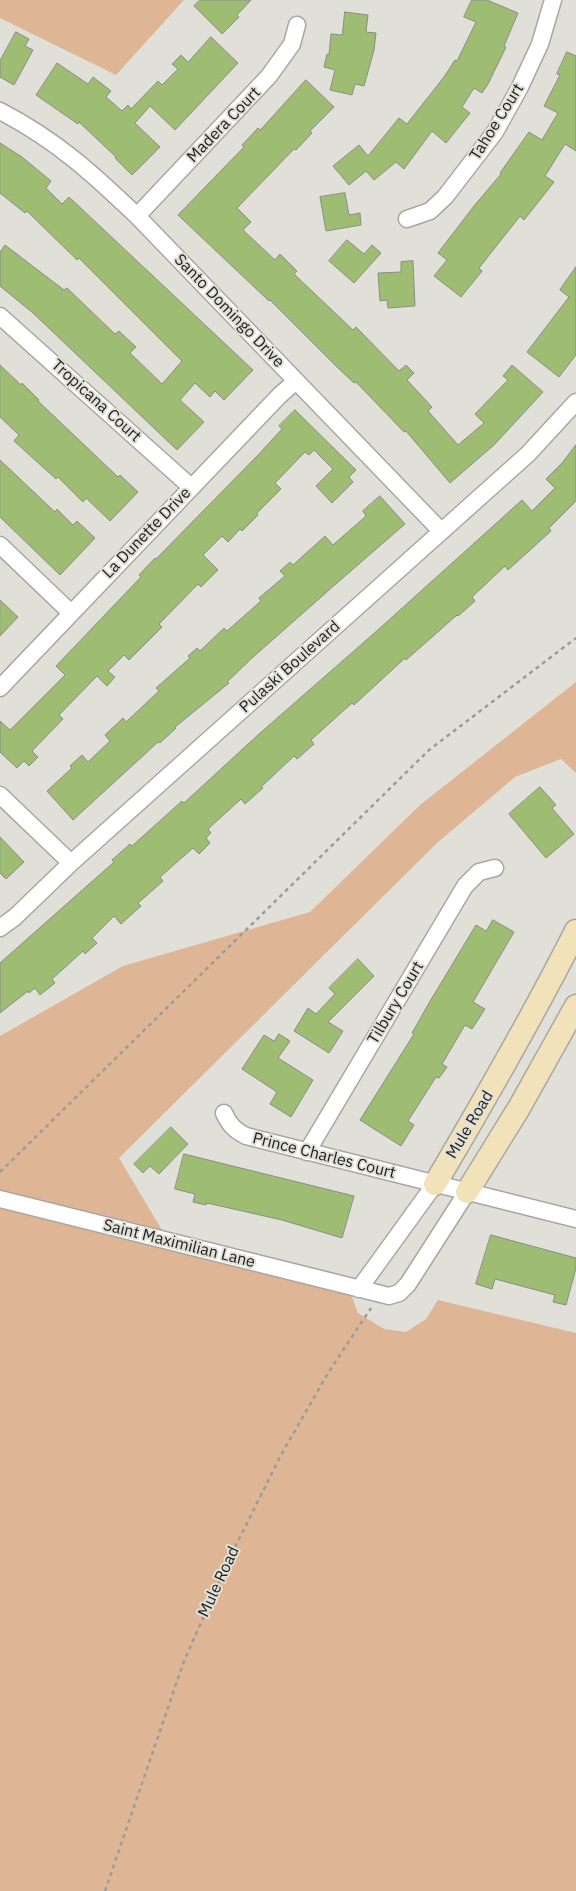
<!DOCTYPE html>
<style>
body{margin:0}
canvas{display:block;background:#e0e0d9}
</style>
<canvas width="576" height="1891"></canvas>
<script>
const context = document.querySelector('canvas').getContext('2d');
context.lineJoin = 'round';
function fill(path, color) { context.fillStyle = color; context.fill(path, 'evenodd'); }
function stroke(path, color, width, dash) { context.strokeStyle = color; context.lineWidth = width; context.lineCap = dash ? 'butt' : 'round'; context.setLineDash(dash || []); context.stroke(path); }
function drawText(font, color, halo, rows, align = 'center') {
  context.font = font + ' "IBM Plex Sans",sans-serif'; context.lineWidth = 4; context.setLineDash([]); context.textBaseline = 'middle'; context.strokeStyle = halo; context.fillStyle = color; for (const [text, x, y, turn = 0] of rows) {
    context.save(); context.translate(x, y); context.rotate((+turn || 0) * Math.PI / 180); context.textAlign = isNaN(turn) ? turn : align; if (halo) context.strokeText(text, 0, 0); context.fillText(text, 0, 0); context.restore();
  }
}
fill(new Path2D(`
 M0,0H184L116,75L0,18Z
 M576,682V773L561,759L515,777L437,843L119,1158L165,1235L345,1278L358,1313L384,1329L406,1332L426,1319L438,1300L576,1333V1891H0V1036L123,966L310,912L420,805Z`), '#dfb695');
const building = new Path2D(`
 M200,0H251L237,15L239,17L222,34L194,6Z
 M472,0H487L518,13L504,46L506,47L488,84L482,93L474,88L462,107L470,113L446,143L432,131L404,169L396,162L374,180L366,171L349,185L333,166L359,145L368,156L399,118L407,124L444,77L455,60L457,61L476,22L464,17Z
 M345,12L368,15L366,32L376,33L374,50L364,86L355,84L352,95L330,90L335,70L324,67L327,54L329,55L331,34L342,35Z
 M16,32L29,39L25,46L33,50L14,85L0,77V61Z
 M211,37L238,63L175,130L150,106L135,123L160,147L132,175L115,158L116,157L79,122L78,124L36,95L57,63L88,84L93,77L111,91L106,97L122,111L128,105L131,109L158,81L162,85L178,69L172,64L181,55L188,62Z
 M567,52L576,56V151L565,144L545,176L554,182L524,220L520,216L479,268L482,271L461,297L434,276L447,260L438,253L474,206L501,174L500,173L529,132L542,140L558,113L544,106L560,75L557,74Z
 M306,80L334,107L310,131L312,133L296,150L294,149L237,208L251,222L243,230L275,260L280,254L297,271L294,274L353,330L356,327L399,371L406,365L414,373L407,380L432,407L428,411L458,445L484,423L475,414L508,380L503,376L512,365L543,392L494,445L450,483L406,431L404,432L356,382L354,383L338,368L270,300L269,301L178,215L244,147L242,145L258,128L260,130Z
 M0,143L22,157L51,181L46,188L62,204L69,197L253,370L224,400L215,391L210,397L195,383L180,400L204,422L177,450L33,313L0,286V252L5,245L64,290L67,288L115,334L119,331L136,347L130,353L162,384L182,361L79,258L77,260L27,211L25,213L0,193Z
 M345,193L349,215L360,213L361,225L326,231L320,197Z
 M347,240L364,254L372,245L381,253L354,283L329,261Z
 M413,261L415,306L388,308L387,300L380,301L378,273L401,272V262Z
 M576,267V355L559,377L527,352L569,297L560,290Z
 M0,365L21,385L22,383L39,400L38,401L118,477L120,475L138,492L110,521L86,498L83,502L58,477L56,479L14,441L19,435L0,417Z
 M295,410L356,470L349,477L353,482L332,503L316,486L333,469L314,450L309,455L305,452L275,483L281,489L257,513L258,515L242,531L240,529L228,542L222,536L203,555L218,570L201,587L198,584L159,624L162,627L129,660L124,655L108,671L115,677L107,686L97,676L59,715L63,719L32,751L38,757L29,766L24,761L17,768L0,752V721L10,730L65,675L56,666L141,577L139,575L155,558L156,559L259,454L282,429L279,426Z
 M576,445V501L549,528L551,531L508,570L505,566L472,597L475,601L458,616L457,615L406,660L405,658L354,705L352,703L311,740L314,744L297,759L294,756L261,787L263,788L245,804L241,799L208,829L211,833L206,838L210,843L199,854L193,848L160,877L163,881L138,903L141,906L121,924L114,916L92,938L97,943L85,954L83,951L52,979L55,983L40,995L35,988L29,993L28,991L0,1013V963L114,862L112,860L130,844L132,846L182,801L184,803L259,734L379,629L522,500L532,511L555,488L546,479L562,463Z
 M0,460L55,512L57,509L73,525L77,521L95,538L60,575L0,517Z
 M380,496L405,524L337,583L252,658L227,682L229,683L175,727L176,728L160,743L158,742L73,820L47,791L72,768L70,766L82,755L88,762L110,741L105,735L123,718L126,722L159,691L156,688L190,658L188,656L197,648L200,651L224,628L227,631L261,601L259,598L285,576L280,571L290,562L293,565L325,536L333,545L366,516L363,511Z
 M0,600L18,617L0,636Z
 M540,787L556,805L552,808L574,834L546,858L509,814Z
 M0,837L24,862L6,879L0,873Z
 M493,920L514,932L473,1002L485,1009L472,1029L465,1025L442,1064L447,1067L439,1078L436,1077L408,1121L414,1125L401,1146L360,1120L414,1034L412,1033L429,1003L476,925L486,931Z
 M358,959L374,976L328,1022L343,1031L329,1053L294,1031L308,1008L316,1014L335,994L329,988Z
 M279,1034L290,1041L278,1058L313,1080L291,1117L270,1104L277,1092L242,1069L264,1035L274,1041Z
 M171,1127L188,1144L159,1174L150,1166L143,1173L134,1164Z
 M184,1154L354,1196L342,1238L282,1220L207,1203L206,1205L193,1202L195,1194L175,1189Z
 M491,1235L576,1258V1268L566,1305L553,1302L555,1295L495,1279L492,1289L476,1284Z`);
fill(building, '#9ebd73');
stroke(building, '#8a8d87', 1);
const street = new Path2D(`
 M0,111C56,140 92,173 137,216L441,531
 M137,216L269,76L292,44L297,25
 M407,219L430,211L445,197L495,132L520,87L540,44L553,0
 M0,316L191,487
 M0,545L70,612
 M0,688L280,395L296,381
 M0,795L71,863
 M0,928L15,917L71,863L528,454L576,402
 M224,1113C229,1124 234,1130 246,1136L576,1219
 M307,1152L465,886L479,872L495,868
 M0,1199L389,1296L399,1293L408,1284L467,1192
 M359,1289L435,1184`);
const secondary = new Path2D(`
 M435,1184C484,1101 532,1018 576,931
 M467,1192L519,1108L576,1006`);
stroke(street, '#a8a8a2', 19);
stroke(secondary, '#a8a8a2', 25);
stroke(new Path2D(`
 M0,1172L429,750L576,638
 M105,1891L184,1661L232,1553L281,1455L328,1373L371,1308`), '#9c9c97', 2.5, [4, 4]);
stroke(street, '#fff', 16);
stroke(secondary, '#f2e2ba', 22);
drawText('16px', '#1c1c1a', '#e0e0d9', [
 ["Tahoe Court",497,122,-58],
 ["Madera Court",224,125,-46],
 ["Santo Domingo Drive",229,311,46],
 ["Tropicana Court",96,401,42],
 ["La Dunette Drive",147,533,-46],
 ["Pulaski Boulevard",290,667,-42],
 ["Tilbury Court",396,1003,-59],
 ["Mule Road",470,1125,-59],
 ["Prince Charles Court",324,1156,14],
 ["Saint Maximilian Lane",179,1244,14],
 ["Mule Road",219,1582,-65]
]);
</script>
